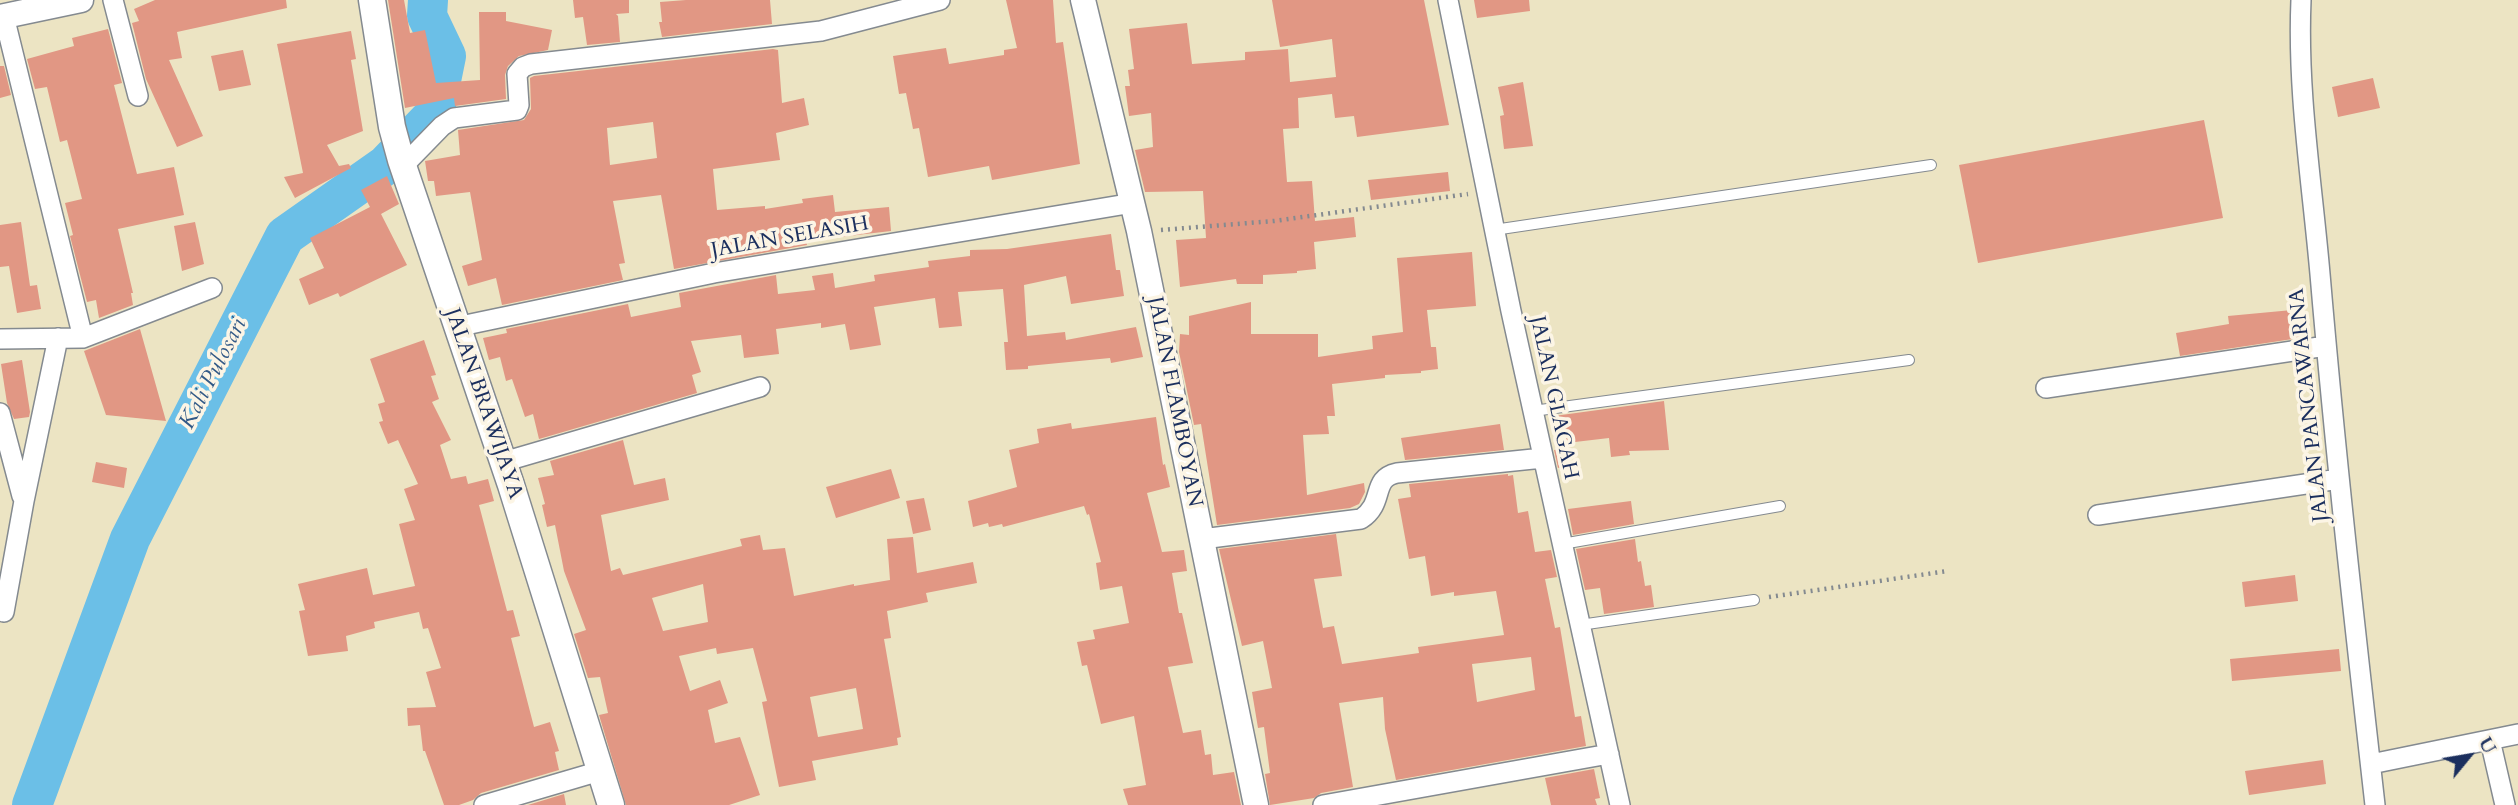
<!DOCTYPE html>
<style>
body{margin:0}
#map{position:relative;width:2518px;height:805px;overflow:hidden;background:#ece4c3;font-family:Cardo,serif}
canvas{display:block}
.north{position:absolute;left:2434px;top:721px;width:70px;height:70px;-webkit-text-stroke:5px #fcf5e5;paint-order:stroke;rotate:60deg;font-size:19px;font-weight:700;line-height:28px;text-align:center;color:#1b2f5e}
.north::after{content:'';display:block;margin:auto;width:24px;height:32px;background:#1b2f5e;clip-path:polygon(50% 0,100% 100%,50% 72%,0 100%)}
</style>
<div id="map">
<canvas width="2518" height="805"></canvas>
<div class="north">U</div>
</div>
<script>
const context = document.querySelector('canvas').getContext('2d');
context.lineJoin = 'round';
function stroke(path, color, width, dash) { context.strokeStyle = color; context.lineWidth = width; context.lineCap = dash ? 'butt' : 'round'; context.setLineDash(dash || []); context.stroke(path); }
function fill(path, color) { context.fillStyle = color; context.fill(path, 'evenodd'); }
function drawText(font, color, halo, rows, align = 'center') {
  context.font = font + ' Cardo,serif'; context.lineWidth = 7; context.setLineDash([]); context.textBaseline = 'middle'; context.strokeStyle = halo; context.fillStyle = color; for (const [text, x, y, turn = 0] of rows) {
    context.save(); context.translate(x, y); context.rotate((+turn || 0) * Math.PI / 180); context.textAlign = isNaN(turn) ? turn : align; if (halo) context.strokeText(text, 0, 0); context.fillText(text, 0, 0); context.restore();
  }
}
stroke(new Path2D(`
 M32,805L130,539L285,236L386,165L434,115L446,56L427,16L428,0`), '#6bbfe7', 40);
fill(new Path2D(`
 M155,0H286L287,8L177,32L182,58L169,60L203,136L177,147L146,79L132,23L139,21L134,9Z
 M388,0H404L410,33L425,30L436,83L480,80L479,12H506V21L552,30L548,50L519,56L508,66L505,75L506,99L455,106L454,98L405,108Z
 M573,0H629V13L616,14L618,16L620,42L587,45L583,17L575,18Z
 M686,0H770L772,24L662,37L659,22H662L660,2Z
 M1006,0H1053L1056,43L1063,42L1080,164L992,180L989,166L928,177L919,128L913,129L906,93L899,94L893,56L946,48L949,64L1004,55V50L1017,48Z
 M1272,0H1424L1449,125L1357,137L1354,116L1335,118L1332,94L1298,98L1299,128L1283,129L1287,182L1312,181L1315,221L1354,217L1356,237L1314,242L1316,269L1297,271V273L1263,275V284H1237L1236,279L1180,287L1176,240L1206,238L1203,191L1145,192L1135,150L1153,147L1151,113L1129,116L1125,86H1130L1128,70L1134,69L1129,29L1187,23L1192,64L1245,60V52L1288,49L1290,82L1336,77L1332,39L1280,47Z
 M1474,0H1529L1530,11L1477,18Z
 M108,29L122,83L114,85L137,174L174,167L184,215L118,229L133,293H131L133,305L99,318L96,300L87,302L70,236L73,235L65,203L82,199L67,140L60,142L47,87L35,89L27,59L74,46L72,38Z
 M351,31L356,59L351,60L363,131L327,145L339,166L349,164L351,168L295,198L284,177L303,173L277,44Z
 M773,49L778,50L782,103L804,98L809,125L776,133L780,160L713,169L717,210L765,206V209L803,203L802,199L833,195L835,212L889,207L891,231L806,241L807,245L674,269L661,195L613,201L625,263L619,264L623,280L502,305L496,278L468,286L462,266L482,260L470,192L436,196L434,181H428L425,161L460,155L458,130L524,120L531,109L530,78L534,76ZM653,122L657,158L610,165L607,128Z
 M243,50L251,85L219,91L211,56Z
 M0,66H4L11,95L0,98Z
 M2373,78L2380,108L2338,117L2332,87Z
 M1523,82L1533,146L1504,149L1500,116L1504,115L1498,87Z
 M2204,120L2223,218L1978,263L1959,165Z
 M1448,172L1450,191L1371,200L1368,180Z
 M387,176L399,204L381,214L407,265L340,297L338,293L309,305L299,279L324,268L310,238L370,207L361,190Z
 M21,222L30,286L37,285L41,309L17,313L9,266L0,267V225Z
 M195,222L204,264L182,271L174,226Z
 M1111,234L1116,270H1120L1124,296L1071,304L1066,276L1024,285L1027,336L1065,332L1066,340L1136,327L1143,357L1111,363L1110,358L1028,366V369L1006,370L1004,342H1008L1003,289L958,292L962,326L939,328L935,298L874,307L881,345L850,350L845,324L821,328V323L776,329L779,354L744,358L741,335L691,341L701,372L692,375L697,393L539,439L533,414L525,417L512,379L506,381L500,357L489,360L483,338L507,333L506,329L628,304L631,317L681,307L679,293L776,275L778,294L815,290L812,276L833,273L835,288L875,281L874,275L929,267L928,261L970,256V250L1007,249Z
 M1472,252L1476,306L1427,310L1431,347H1436L1438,369L1421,371V373L1385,375V378L1332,384L1335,416H1327L1329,434L1303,435L1307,495L1364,483L1365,492L1359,504L1350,508L1217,525L1201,424L1194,425L1179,352L1180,334L1189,335V316L1251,302V334H1318V357L1373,349L1372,336L1403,332L1397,258Z
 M2303,309L2306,337L2180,356L2176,333L2229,324L2228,316Z
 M140,329L166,421L106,415L84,351Z
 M424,340L436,375L431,376L439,399L432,402L451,440L440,445L451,479L466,476L468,484L488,479L494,501L479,505L507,611L513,610L520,636L511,638L534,727L550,722L559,751L555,752L559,770L481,793L473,800L459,805H444L425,751H423L420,725L408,726L407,708L436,707L426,672L441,668L428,628L423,629L419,612L374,622L375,628L346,636L348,651L308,656L299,611L305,610L298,584L367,568L373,595L415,586L399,524L415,520L404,489L418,484L398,440L388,444L379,422L383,421L378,404L385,402L370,359Z
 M22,360L30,412L29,417L14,419L7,403L1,364Z
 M1664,401L1669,450L1629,451L1630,455L1611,457L1609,438L1558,444L1554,416Z
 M1156,417L1163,465L1165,464L1170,487L1147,493L1162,552L1184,550L1187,571L1172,573L1179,613H1182L1193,663L1168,667L1183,733L1201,730L1205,755L1211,754L1213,775L1234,772L1241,805H1128L1123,789L1146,785L1134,716L1101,724L1087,665L1082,666L1077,642L1095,639L1093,630L1129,623L1122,586L1100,590L1096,563L1101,562L1089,514L1087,515L1084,506L1003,527L1002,524L989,527L988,523L973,527L968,501L1017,487L1009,450L1039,443L1037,429L1071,423L1072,429Z
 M1500,424L1504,450L1405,460L1401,438Z
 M623,440L634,485L665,478L669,500L601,515L611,571L620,568L623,575L742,546L740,539L760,535L763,550L785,548L794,596L854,584V586L890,580L887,539L913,537L917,573L973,562L977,583L926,593L928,602L887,611L891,638L884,639L901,737L897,738L898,745L812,761L816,780L779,787L762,702L767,701L753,648L717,654L716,648L679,656L690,691L720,680L728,703L708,710L715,743L740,737L760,795L729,805H626L599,715L608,713L600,677L588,678L574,634L586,630L564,571L555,525L547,527L542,505L545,504L538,478L554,475L550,461ZM703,584L708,622L663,631L652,598ZM856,688L863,729L818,737L810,697Z
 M1565,448L1568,466L1558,468L1554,450Z
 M96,462L127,468L124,488L92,482Z
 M891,469L900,498L836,518L826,487Z
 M1508,474V476L1513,475L1518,513L1528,511L1535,552L1551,550L1557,577L1545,579L1555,628L1560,627L1575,717L1581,716L1586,746L1396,780L1385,729L1383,697L1339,703L1353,787L1321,793L1314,798L1270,805L1265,774L1270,773L1264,727L1258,728L1252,692L1272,688L1263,641L1242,646L1219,549L1336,534L1342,576L1314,579L1323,628L1334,626L1342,664L1419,653L1418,647L1504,635L1496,591L1454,596V592L1431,596L1425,556L1409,559L1398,499L1411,497L1409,484ZM1531,657L1535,690L1477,702L1472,664Z
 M924,498L931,530L913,534L906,501Z
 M1631,501L1634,524L1573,535L1568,509Z
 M1635,539L1638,562L1641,561L1645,586L1651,585L1654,607L1604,614L1600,588L1585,590L1576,549Z
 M2295,575L2298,601L2245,607L2242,582Z
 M2339,649L2341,671L2232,681L2230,659Z
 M2323,760L2326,784L2249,795L2245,771Z
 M1594,769L1600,798L1595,799L1597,805H1551L1545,778Z
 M564,794L566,805H528Z`), '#e19784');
const service = new Path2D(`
 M1494,230L1931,165
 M1533,411L1909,360
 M1562,544L1780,506
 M1580,625L1754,600`);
const minor = new Path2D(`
 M113,0L138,96
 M1448,0L1511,311L1620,805
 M2301,0C2297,92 2312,182 2320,274C2335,451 2355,628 2375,805
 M4,16L83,338
 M403,166L442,126L454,118L517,110L519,105L517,74L523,67L531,64L821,31L940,0
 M456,327L714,273L1133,203
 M0,339L83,338L212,288
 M2046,388L2326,346
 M0,413L22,496
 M503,462L760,387
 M2098,515L2339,479
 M1202,539L1361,519C1386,502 1370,479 1397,473L1543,458
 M4,612L24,501L58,338
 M2490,740L2505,805
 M2371,764L2518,734
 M484,805L600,771
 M1323,805L1609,754`);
const tertiary = new Path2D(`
 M1083,0L1139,231L1256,805
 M0,17L81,0`);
const secondary = new Path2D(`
 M372,0L392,127L401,160L511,485L611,805`);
stroke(service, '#848a90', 12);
stroke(minor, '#848a90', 22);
stroke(tertiary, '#848a90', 27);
stroke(secondary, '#848a90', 29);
stroke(new Path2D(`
 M1161,230L1274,221L1468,194
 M1769,597L1948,571`), '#848a90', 4.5, [2, 5]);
stroke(service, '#fff', 10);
stroke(minor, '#fff', 19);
stroke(tertiary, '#fff', 24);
stroke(secondary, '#fff', 26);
drawText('21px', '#1b2f5e', '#fcf5e5', [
 ["JALAN SELASIH",790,238,-10],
 ["JALAN GLAGAH",1553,398,78],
 ["JALAN FLAMBOYAN",1174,402,79],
 ["JALAN BRAWIJAYA",483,404,71],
 ["JALAN PANCAWARNA",2310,405,-96]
]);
drawText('italic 23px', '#335a87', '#fcf5e5', [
 ["Kali Pulosari",214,374,-63]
]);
</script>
